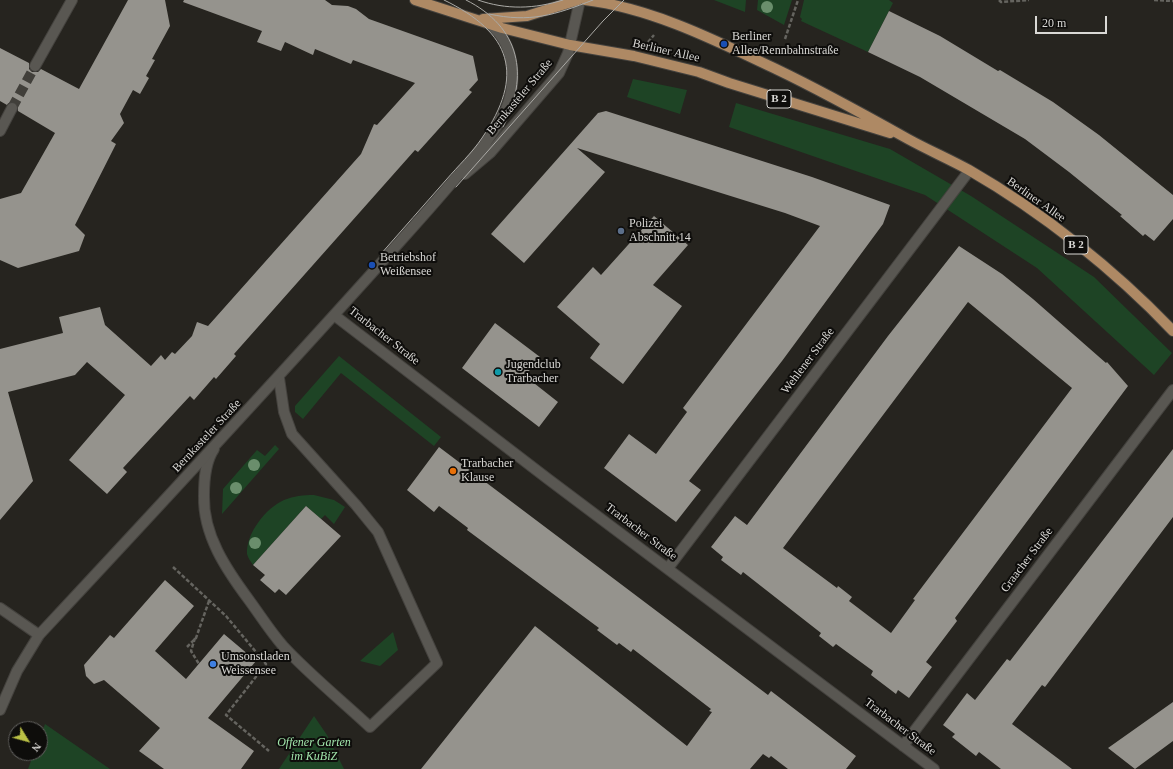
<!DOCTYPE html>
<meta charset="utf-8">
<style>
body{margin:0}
#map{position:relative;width:1173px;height:769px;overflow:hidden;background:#26241f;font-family:Georgia,serif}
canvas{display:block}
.north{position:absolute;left:8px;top:721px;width:40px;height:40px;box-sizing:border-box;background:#0e0d0b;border:1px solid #5f5e5c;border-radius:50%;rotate:127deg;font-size:11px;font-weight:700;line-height:16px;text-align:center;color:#d9d8d5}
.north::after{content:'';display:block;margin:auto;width:14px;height:18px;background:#bac045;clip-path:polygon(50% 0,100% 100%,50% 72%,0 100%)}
.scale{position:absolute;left:1035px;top:16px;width:72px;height:18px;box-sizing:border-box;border:2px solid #d9d8d5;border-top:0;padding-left:5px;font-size:12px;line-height:14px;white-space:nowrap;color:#d9d8d5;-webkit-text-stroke:3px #0e0d0b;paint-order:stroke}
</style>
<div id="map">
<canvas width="1173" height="769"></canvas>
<div class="north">N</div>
<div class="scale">20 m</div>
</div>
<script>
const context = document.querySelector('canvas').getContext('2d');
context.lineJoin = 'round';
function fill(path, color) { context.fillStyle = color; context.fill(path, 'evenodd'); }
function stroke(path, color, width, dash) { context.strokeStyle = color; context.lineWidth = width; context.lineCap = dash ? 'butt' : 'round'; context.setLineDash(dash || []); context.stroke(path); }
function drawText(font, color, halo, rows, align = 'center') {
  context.font = font + ' Georgia,serif'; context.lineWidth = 4; context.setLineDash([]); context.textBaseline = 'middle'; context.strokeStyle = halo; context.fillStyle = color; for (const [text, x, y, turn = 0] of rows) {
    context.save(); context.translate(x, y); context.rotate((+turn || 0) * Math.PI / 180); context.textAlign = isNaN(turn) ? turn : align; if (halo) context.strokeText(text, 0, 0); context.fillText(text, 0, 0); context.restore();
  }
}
fill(new Path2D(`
 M714,0H746L745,12Z
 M758,0H792L784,25L757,10Z
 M804,0H889L893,3L868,52L801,21L802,19L800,17Z
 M633,79L687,90L680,114L627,97Z
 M736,103L890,149L971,196L1094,277L1172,353L1154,375L1037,268L925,195L729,127Z
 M339,356L441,437L434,446L341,373L303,419L295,412V406Z
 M275,445L279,449L222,514L223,489L257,450L265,456Z
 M314,495L334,500L345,507L334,524L325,515L321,519L306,506L253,565C251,562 248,558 247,554C246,533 266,508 284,500C294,496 303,495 314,495Z
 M393,632L398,650L380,666L360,661Z
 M314,716L327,735L344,769H279Z
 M45,724L110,769H28L34,753H40V738Z`), '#1e4425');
fill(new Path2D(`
 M128,0H165L170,26L152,59L155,60L146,76L149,78L140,94L133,90L120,114L124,123L111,141L116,144L75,225L85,235L79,251L18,268L0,260V199L21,193L55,133L18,111V107L15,102H11L7,105L0,101V48L29,63V69L32,72H38L41,69L79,89Z
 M184,0H325L332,5L348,6L356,9L369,19L473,56L478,80L469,90L472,92L418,152L415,150L234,354L236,356L216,379L214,377L194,400L190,396L123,468L127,472L107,494L69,460L125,395L87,362L75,375L8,392L33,481L0,520V349L63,333L59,317L100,307L105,325L151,366L161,355L165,360L172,352L175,354L192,336L197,322L208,326L361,154L374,124L377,125L415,83L353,60L351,64L315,49L313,55L285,42L281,51L257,42L262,31L183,2Z
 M889,11L940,36L998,71L1000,70L1053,102L1099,135L1173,195V219L1154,241L1145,234L1143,236L1120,216L1122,215L1069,172L1025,139L920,77L868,52Z
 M606,111L812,177L890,205L883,224L782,361L689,481L701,490L676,522L604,468L629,434L656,454L687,412L683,408L820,226L785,213L577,148L605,172L524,263L491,234L598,113Z
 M654,216L688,245L653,285L682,306L623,384L590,358L600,344L557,307L593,267L601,275Z
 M959,246L1002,274L1033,299L1106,363L1107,362L1128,386L955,618L957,621L926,662L932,667L909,698L898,690L896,694L871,675L873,671L836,644L833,647L819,636L821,633L743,572L741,575L721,560L723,557L711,547L735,516L747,525L888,336ZM968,302L1072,388L913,599L915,600L891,633L849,601L852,597L838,586L837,588L783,548Z
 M495,323L540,357L525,376L558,402L539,427L462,368Z
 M439,447L768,695L771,691L856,756L846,769H788L771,756L769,758L763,754L750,769H421L535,626L687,746L712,712L709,711L711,709L633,649L631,652L619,643L617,645L597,630L599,628L467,530L468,528L439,506L434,512L407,490Z
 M1173,449V517L1045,687L1042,685L1012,724L1072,769H1001L979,752L976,756L952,737L955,734L943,725L967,693L975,700L1007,659L1010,661Z
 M306,506L341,536L286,595L279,589L275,593L260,580L265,575L253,565Z
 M165,580L194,606L155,651L186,679L224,634L256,661L208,718L254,751L241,769H164L139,751L160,728L104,680L94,684L86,676L84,665L110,635L114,638Z
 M1173,702V741L1135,769L1108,748Z`), '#95938d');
stroke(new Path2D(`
 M12,108L35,66`), '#413f3a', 10, [10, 5]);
const service = new Path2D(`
 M214,449C205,462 204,480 204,496C203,535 226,569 249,600C260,615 270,631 283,646C310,675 341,700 370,727L437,663L378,532L356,505L292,434L284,412L279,378`);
const minor = new Path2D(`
 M35,66L72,0
 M0,131L12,108
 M465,174L490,153L559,73L568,53L580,0
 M334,315L548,479L934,769
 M668,568L969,171
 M0,608L39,635
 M0,710L17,671L39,635C151,515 262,395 372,273C401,240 431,208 459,174C477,154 495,134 506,109C517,83 515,43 490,25
 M903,746L1173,390`);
const primary = new Path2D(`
 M415,0L502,28L570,45L634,56L699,72L729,83L890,133
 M585,0C652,8 717,41 778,70C822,91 865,115 908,139C928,150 949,159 969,170C1042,212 1115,270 1173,331
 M483,19L527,16L578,0`);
stroke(service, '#44423e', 12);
stroke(minor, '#44423e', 12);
stroke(primary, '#44423e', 12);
stroke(new Path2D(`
 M999,0L1001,2L1029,0
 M1154,0L1173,1
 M785,39L798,0
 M648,42L654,35
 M173,567L226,616L266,664L226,715L269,751
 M195,638L191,651L199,664
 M187,647L196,638L209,601`), '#65645f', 2.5, [4, 2]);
stroke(service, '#595752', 10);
stroke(minor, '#595752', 10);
stroke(primary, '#ae8964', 10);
stroke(new Path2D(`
 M466,0C520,27 530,75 503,127
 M478,0C506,10 535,9 563,0
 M489,14C530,23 555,15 593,0
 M456,187L603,21L624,0
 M380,255C402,230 424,205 446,180C458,166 472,153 482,138C525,75 512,33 444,0`), '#abaaa6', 1);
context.fillStyle = '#6a8e6c';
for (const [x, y] of [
 [767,7],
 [254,465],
 [236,488],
 [255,543]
]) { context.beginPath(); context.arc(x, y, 6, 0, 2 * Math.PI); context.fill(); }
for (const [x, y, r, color] of [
 [724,44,4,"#1a4fb4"],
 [621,231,4,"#5c6f8a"],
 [372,265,4,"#1a4fb4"],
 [498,372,4,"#0f9aa8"],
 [453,471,4,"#e8710a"],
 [213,664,4,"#3f7fe0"]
]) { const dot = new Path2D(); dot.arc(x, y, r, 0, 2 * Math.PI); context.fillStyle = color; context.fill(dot); stroke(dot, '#0e0d0b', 1.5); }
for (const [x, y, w] of [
 [779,99,24],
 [1076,245,24]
]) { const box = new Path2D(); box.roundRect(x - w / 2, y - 9, w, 18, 3); context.fillStyle = '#0e0d0b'; context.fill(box); stroke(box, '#d9d8d5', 1); }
drawText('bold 11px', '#d9d8d5', null, [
 ["B 2",779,99],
 ["B 2",1076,245]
]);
drawText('12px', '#d9d8d5', '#0e0d0b', [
 ["Berliner",732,37],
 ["Allee/Rennbahnstraße",732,51],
 ["Polizei",629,224],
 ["Abschnitt 14",629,238],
 ["Betriebshof",380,258],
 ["Weißensee",380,272],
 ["Jugendclub",506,365],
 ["Trarbacher",506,379],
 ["Trarbacher",461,464],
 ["Klause",461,478],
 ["Umsonstladen",221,657],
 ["Weissensee",221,671]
], 'left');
drawText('12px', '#d9d8d5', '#0e0d0b', [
 ["Berliner Allee",666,51,13],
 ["Bernkasteler Straße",520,97,-50],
 ["Berliner Allee",1036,200,35],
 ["Trarbacher Straße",384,336,38],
 ["Wehlener Straße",808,361,-53],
 ["Bernkasteler Straße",207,436,-47],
 ["Trarbacher Straße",641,532,37],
 ["Graacher Straße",1027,560,-53],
 ["Trarbacher Straße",900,727,37]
]);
drawText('italic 12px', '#a1e5ab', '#0e0d0b', [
 ["Offener Garten",314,743],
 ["im KuBiZ",314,757]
]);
</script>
